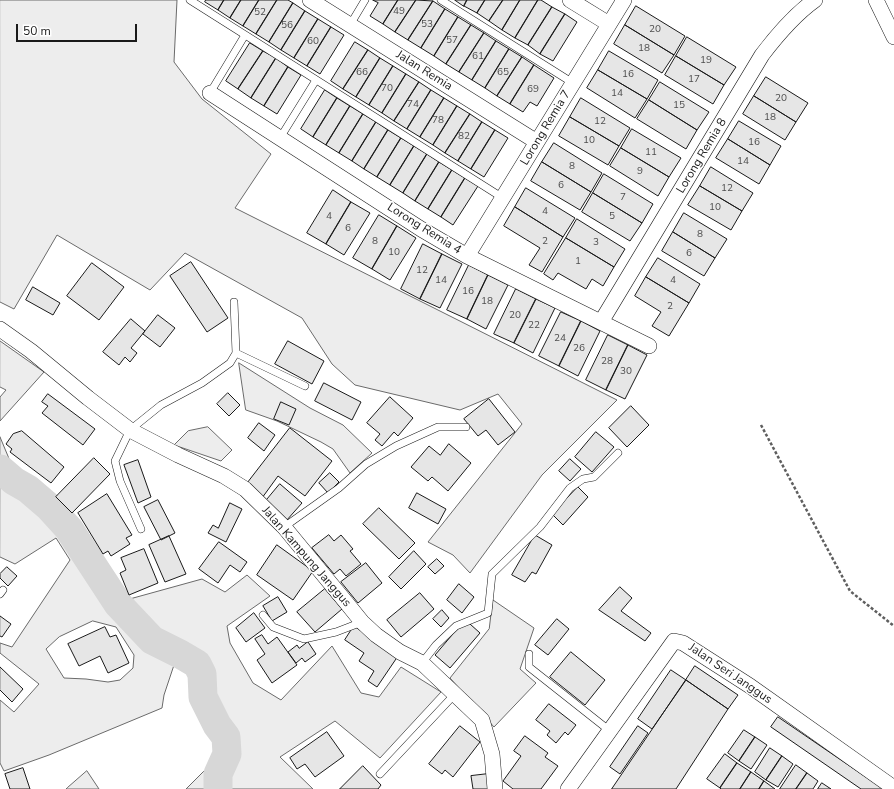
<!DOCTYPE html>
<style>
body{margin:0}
#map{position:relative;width:894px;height:789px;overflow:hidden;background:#fff;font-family:"Nunito Sans",sans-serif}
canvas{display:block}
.scale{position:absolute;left:16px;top:24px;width:121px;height:18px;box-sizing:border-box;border:2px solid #1a1a1a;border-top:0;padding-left:5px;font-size:12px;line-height:14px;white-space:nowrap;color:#1a1a1a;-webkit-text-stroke:3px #fff;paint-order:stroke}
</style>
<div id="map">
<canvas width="894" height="789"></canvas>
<div class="scale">50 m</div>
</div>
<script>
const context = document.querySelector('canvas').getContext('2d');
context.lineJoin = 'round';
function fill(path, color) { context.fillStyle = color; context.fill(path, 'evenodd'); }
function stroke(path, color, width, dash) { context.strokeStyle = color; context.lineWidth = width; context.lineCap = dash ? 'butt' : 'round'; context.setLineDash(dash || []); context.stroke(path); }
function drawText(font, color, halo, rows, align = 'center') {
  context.font = font + ' "Nunito Sans",sans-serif'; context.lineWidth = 3; context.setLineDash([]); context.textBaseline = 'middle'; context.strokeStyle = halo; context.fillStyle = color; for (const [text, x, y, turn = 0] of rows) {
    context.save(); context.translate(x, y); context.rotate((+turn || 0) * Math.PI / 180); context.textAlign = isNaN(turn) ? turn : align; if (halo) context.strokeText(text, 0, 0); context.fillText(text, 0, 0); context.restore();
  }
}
const built = new Path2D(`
 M0,0H177L174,62L202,99L271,154L235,208L617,400L542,475L470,573L453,555L428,542L522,424L498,394L460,410L355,385L332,364L302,318L185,253L150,290L57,235L14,309L0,302Z
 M0,341L44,372L0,421V397L6,390L0,387Z
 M239,363L310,408L343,425L372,453L350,473L333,449L321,442L277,421L246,410Z
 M208,427L232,450L221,461L174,445L188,431Z
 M0,437L10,461L71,514L102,565L126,600L202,579L225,592L247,575L270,596L227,626L230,643L253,683L281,700L332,646L361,693L379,697L401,667L441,692L380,758L335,721L280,757L313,789H186L219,756L220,740L198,698L197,679L190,667L176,659L164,695L162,708L49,755L4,771L0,763V700L14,712L39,684L0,653V643L12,647L70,560L56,538L15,564L0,557ZM93,621L116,627L134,655L133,668L120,680L108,682L86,679L64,678L46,649L59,637Z
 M493,600L534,628L520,669L536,683L494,727L450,678L489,629Z
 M87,771L99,789H66L67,788Z`);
fill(built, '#ededed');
stroke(built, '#6a6a6a', 1);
stroke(new Path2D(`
 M0,469L14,481L28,489L49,507L69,529L118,604L152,640L180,654L197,664L202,674L203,697L217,725L226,737L227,754L218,774V789`), '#d7d7d7', 29);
const building = new Path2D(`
 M206,0H224L218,10L205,2Z
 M224,0H241L230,18L218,10Z
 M241,0H259L243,26L230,18Z
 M259,0H277L256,34L243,26Z
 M277,0H288L293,3L269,42L256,34Z
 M373,0H398L383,24L370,16L378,3Z
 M398,0H416L395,32L383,24Z
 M416,0L433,1L408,40L395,32Z
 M455,0H467L464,6Z
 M467,0H485L477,13L464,6Z
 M485,0H503L489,21L477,13Z
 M503,0H520L502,30L489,21Z
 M520,0H538L515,38L502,30Z
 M538,0H541L552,7L528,45L515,38Z
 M433,1L445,9L421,48L408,40Z
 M293,3L305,11L281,50L269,42Z
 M636,6L685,36L674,55L625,25Z
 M552,7L565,14L540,54L528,45Z
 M445,9L458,17L434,56L421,48Z
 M305,11L318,19L294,58L281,50Z
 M565,14L577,22L553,61L540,54Z
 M458,17L471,25L446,64L434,56Z
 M318,19L331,27L307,66L294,58Z
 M471,25L484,33L459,72L446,64Z
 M625,25L674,55L662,73L614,44Z
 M331,27L344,35L320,74L307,66Z
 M484,33L496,41L472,80L459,72Z
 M687,37L736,67L724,85L676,56Z
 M496,41L509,49L485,88L472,80Z
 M355,42L368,50L343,89L331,81Z
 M250,43L263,51L238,89L226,81Z
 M509,49L522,57L497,96L485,88Z
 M368,50L380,58L356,97L343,89Z
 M263,51L276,58L251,98L238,89Z
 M609,51L658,80L647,99L598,70Z
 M676,56L724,85L713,104L665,75Z
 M522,57L534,65L510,104L497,96Z
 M276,58L288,67L264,106L251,98Z
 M380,58L393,66L369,105L356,97Z
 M534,65L554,78L537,106L530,102L523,112L510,104Z
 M393,66L406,74L382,113L369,105Z
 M288,67L301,75L277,114L264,106Z
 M598,70L647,99L635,118L587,88Z
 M406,74L419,82L394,121L382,113Z
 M766,77L808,103L796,122L754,96Z
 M419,82L431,90L407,129L394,121Z
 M660,82L709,112L697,130L649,100Z
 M325,90L337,98L313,137L301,129Z
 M431,90L444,98L420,137L407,129Z
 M754,96L796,122L785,140L743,114Z
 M337,98L350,106L326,145L313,137Z
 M444,98L457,106L433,145L420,137Z
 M581,98L630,128L619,146L570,117Z
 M649,100L697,130L686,149L637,119Z
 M350,106L363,114L339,153L326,145Z
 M457,106L470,114L445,153L433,145Z
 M363,114L376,122L352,161L339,153Z
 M470,114L482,122L458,161L445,153Z
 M570,117L619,146L608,165L559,136Z
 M739,121L781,146L770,165L728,139Z
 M376,122L388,130L364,169L352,161Z
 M482,122L495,130L471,169L458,161Z
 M632,129L681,158L669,177L621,148Z
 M388,130L401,138L377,177L364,169Z
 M495,130L508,138L484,177L471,169Z
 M401,138L414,146L390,185L377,177Z
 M728,139L770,165L759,184L716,158Z
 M554,143L602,173L591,192L542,162Z
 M414,146L427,154L403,193L390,185Z
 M621,148L669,177L658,196L610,166Z
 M427,154L439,162L415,201L403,193Z
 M439,162L452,170L428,209L415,201Z
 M542,162L591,192L580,210L531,181Z
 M711,167L753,193L742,211L700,186Z
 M452,170L465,178L441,217L428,209Z
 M604,174L653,204L642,223L593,193Z
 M465,178L478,186L453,225L441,217Z
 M700,186L742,211L731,230L688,205Z
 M526,188L575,218L563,237L515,207Z
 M333,190L351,202L326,244L307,233Z
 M593,193L642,223L630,241L582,212Z
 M351,202L370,213L344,255L326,244Z
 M515,207L563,237L542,272L529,265L540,248L504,226Z
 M684,213L727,239L715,258L673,232Z
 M379,215L397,226L372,269L353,258Z
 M577,219L625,249L614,267L566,238Z
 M397,226L416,238L390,280L372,269Z
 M673,232L715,258L704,276L662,251Z
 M566,238L614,267L603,286L592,279L586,289L558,273L553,280L544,274Z
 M423,244L442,254L420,299L401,289Z
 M442,254L462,264L440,308L420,299Z
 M658,258L700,284L689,303L646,277Z
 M191,262L228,318L207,332L170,276Z
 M92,263L124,287L99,320L67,296Z
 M469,265L488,275L467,319L447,310Z
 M488,275L508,285L486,329L467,319Z
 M646,277L689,303L669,336L652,326L661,312L635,296Z
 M33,287L60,303L53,315L26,300Z
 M516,289L536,299L514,343L494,334Z
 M536,299L555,308L533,353L514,343Z
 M561,312L581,321L559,366L539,356Z
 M158,315L175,328L160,347L143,334Z
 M131,319L145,331L131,348L137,353L130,362L125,357L119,365L103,352Z
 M581,321L600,331L578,376L559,366Z
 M608,335L628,345L606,390L586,380Z
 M288,341L324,361L312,384L275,364Z
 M628,345L647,355L625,399L606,390Z
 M324,383L361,402L352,420L315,401Z
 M228,393L240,405L229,416L217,404Z
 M48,394L95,429L83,445L42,413L48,406L42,402Z
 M390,397L413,418L398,436L394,432L382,446L375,440L380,434L367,423Z
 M489,399L515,432L498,445L486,430L478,436L464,419Z
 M281,402L296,409L289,425L274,419Z
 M631,406L649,425L627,447L609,428Z
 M259,423L275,435L264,451L248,438Z
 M290,428L332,461L305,496L278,476L262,498L246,485Z
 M22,431L64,467L51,483L10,452L12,449L6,444L13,434Z
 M596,432L614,447L592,472L575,457Z
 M449,444L471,463L448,491L432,477L428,481L411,467L429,446L440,455Z
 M94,458L110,474L72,513L56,497Z
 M570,459L581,469L570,481L559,471Z
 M138,460L151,497L138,503L124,465Z
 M330,473L339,482L328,493L319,483Z
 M280,484L302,503L286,521L265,502Z
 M578,487L588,497L563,525L552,514Z
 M417,493L446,509L438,524L409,508Z
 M107,494L132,535L126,538L130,544L111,556L108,551L103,554L78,513Z
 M158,500L175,533L161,540L144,507Z
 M230,503L242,509L226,542L208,533L213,525L218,528Z
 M379,508L415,543L399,559L363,524Z
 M329,535L334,541L341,535L353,549L350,551L361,564L346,576L340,569L334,574L312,548Z
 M535,535L552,545L536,574L532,572L525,582L512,575Z
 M169,536L186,574L165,582L149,545Z
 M219,542L247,562L240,572L230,565L218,583L199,569Z
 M277,545L313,571L293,600L257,575Z
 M144,549L158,583L129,595L120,573L126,570L121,558Z
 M414,551L426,564L401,589L389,577Z
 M437,559L444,566L435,574L428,567Z
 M366,563L382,583L358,603L341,582Z
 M7,567L17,576L8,586L0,578V574Z
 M459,584L474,597L462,613L447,600Z
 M620,587L632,598L621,611L651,633L645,641L599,610Z
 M325,589L342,609L315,632L297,612Z
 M420,593L434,609L401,637L387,620Z
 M278,597L287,612L272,621L263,606Z
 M442,610L449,618L441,627L433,619Z
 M254,613L265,628L246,642L236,628Z
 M0,616L11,624L2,637L0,636Z
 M557,619L569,629L548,655L535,645Z
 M470,624L480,633L450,668L435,655L458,628Z
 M354,626L398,656L377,687L368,681L374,671L359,661L364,653L345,640Z
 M105,627L110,637L116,635L129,663L108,673L100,656L79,666L68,644Z
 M262,635L268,644L277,637L297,665L272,683L257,660L265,654L255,639Z
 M308,642L316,654L305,662L302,658L296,663L288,652L297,645L299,648Z
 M571,652L605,680L585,705L550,677Z
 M695,666L738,695L728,709L686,680Z
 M0,667L23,689L12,702L0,690Z
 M671,670L686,680L652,729L638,719Z
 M686,680L728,709L676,789H612Z
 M549,704L576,725L568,735L565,732L556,743L547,735L550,731L536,720Z
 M778,717L882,788L881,789H861L771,727Z
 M460,726L480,742L453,777L445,770L442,774L429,764Z
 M638,726L648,733L620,774L610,767Z
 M744,730L755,737L739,761L728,753Z
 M327,732L344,756L315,777L305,764L297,769L290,758Z
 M525,736L548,753L545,757L558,766L541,789H513L503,781L521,756L514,751Z
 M755,737L767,745L751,769L739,761Z
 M770,748L782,756L766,780L755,772Z
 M725,754L737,763L720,788L707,779Z
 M782,756L793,764L778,787L766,780Z
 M737,763L751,772L740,789H721L720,788Z
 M796,765L807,773L796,789H780Z
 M363,766L381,785L378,789H340Z
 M23,768L30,789H10L5,774Z
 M751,772L764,781L759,789H740Z
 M807,773L818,781L813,789H796Z
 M488,774L490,789H473L471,776Z
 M764,781L775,789H759Z
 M822,783L831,789H818Z`);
fill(building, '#e6e6e6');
stroke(building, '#1a1a1a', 1);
const lane = new Path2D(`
 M190,0L503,198
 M441,0L573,83
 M350,25L365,0
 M210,93L245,35
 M280,138L316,80
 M236,353L305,386
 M284,527L339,488L366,464L396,446L438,427H466
 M141,529L120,481L115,461L130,430L161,405L202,383L230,363L236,353L234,302
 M0,594L3,590
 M263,615L273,627L304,639L336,632L362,622
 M529,654V667L610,731
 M422,663L436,645L456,626L488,613L492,574L540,527L570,488L583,479L594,477L618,453
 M380,774L455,694`);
const street = new Path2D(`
 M310,0L537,142
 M570,0L609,24
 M876,0L894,37
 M210,93L421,229L467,256L649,346
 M467,256L624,0
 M601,322L762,55C778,34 794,15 815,0
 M0,329L31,351L88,398L130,430L178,455L224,476L245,489L284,527L345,601L362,622L376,635L400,652L422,663L482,720L492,754L495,789
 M568,789L674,641L683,643L750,686L894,788`);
stroke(lane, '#1a1a1a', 8);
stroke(street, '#1a1a1a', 16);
stroke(new Path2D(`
 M761,425L850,591L894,626`), '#5f5f5f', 2.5, [3, 2]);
stroke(lane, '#fff', 7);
stroke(street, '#fff', 15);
drawText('10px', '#4d4d4d', null, [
 ["49",399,12],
 ["52",260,13],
 ["53",427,25],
 ["56",287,26],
 ["20",655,30],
 ["57",452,41],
 ["60",313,42],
 ["18",644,49],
 ["61",478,57],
 ["19",706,61],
 ["66",362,73],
 ["65",503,73],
 ["16",628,75],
 ["17",694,80],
 ["70",387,89],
 ["69",533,90],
 ["14",617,94],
 ["20",781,99],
 ["74",413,105],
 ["15",679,106],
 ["18",770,118],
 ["78",438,121],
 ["12",600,122],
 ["82",464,137],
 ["10",589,141],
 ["16",754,143],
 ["11",651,153],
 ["14",743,162],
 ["8",572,167],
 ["9",640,172],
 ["6",561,186],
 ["12",727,189],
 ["7",623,198],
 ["10",715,208],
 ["4",545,212],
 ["4",329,217],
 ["5",612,217],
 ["6",348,229],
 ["8",700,235],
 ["8",375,242],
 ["2",545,242],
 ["3",596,243],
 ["10",394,253],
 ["6",689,254],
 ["1",578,262],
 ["12",422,271],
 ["14",441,281],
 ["4",673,281],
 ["16",468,292],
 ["18",487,302],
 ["2",670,307],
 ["20",515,316],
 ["22",534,326],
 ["24",560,339],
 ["26",579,349],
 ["28",607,362],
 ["30",626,372]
]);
drawText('12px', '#1a1a1a', '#fff', [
 ["Jalan Remia",424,71,32],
 ["Lorong Remia 7",546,128,-59],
 ["Lorong Remia 8",702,156,-59],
 ["Lorong Remia 4",424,229,32],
 ["Jalan Kampung Janggus",306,557,49],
 ["Jalan Seri Janggus",730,674,34]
]);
</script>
